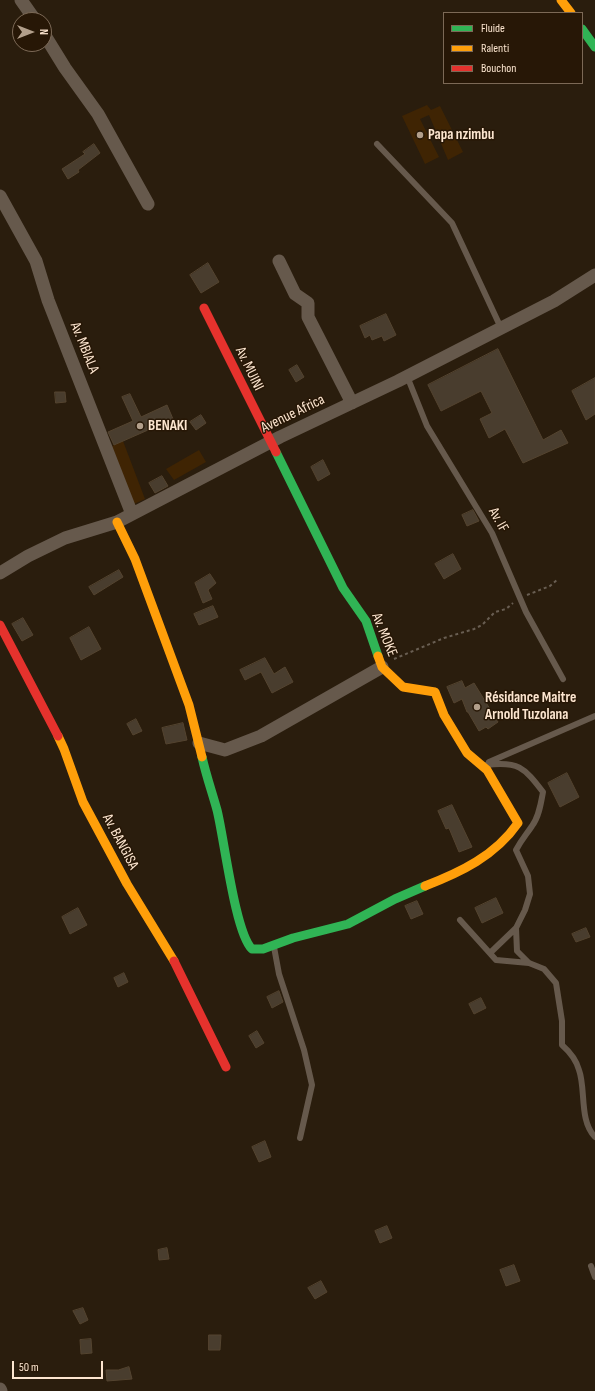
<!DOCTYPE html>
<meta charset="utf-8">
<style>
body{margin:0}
#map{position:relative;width:595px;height:1391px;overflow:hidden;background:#2a1d0d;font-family:"Sofia Sans Condensed",sans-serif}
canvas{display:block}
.legend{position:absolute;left:443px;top:12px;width:140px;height:72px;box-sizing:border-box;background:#271706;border:1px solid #7c6956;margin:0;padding:5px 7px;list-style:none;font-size:12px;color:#fce5cf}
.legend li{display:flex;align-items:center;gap:8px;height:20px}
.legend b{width:20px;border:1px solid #7c6956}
.north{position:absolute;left:12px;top:12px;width:40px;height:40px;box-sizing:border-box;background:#271706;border:1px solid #7c6956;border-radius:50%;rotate:90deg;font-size:11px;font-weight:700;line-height:16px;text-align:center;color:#fce5cf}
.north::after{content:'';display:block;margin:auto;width:14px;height:18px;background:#b29f8b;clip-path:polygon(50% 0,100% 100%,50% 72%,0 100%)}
.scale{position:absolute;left:12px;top:1361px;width:91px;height:18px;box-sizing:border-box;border:2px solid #fce5cf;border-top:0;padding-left:5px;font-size:12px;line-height:14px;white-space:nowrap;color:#fce5cf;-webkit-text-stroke:3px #271706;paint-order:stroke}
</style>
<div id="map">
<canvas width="595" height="1391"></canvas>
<ul class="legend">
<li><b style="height:5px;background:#30b455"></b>Fluide</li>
<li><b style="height:5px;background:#ff9f0a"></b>Ralenti</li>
<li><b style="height:5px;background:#e5322d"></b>Bouchon</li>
</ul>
<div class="north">N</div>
<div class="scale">50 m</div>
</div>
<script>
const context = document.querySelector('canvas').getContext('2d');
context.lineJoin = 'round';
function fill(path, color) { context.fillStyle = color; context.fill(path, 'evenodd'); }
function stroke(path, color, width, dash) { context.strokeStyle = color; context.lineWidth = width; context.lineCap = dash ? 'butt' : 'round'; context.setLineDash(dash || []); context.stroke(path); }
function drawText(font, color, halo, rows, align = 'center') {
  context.font = font + ' "Sofia Sans Condensed",sans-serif'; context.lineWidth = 3; context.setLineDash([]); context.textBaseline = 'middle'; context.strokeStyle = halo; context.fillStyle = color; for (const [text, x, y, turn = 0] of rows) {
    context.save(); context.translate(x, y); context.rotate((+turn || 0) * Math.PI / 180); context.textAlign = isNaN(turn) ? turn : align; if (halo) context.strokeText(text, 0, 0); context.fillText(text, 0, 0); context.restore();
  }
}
fill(new Path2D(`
 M427,105L431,110L440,106L463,152L448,160L429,115L420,119L439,157L425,164L402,116Z
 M123,441L145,499L134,504L112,446Z
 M199,450L206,462L174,480L166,469Z`), '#3f2403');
const building = new Path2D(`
 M94,144L100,153L78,170L79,172L68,179L62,169L85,154L83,152Z
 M208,263L219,282L201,293L190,275Z
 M386,314L396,335L384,341L382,336L372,340L370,335L365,338L360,326Z
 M498,349L543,440L561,430L568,443L523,463L505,429L489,438L480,419L492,413L481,391L441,411L428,385Z
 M297,365L304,377L296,382L289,370Z
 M595,378V414L586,420L572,391Z
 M55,392H65L66,402L56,403Z
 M130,394L141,417L167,405L173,419L114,445L108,432L133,421L122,397Z
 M201,415L206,423L196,430L190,422Z
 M323,460L330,474L318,481L311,467Z
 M162,476L168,486L155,493L149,483Z
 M473,510L479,521L467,526L462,515Z
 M453,554L461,569L444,579L435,564Z
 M119,570L123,577L94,595L89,587Z
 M210,574L216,583L208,590L212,599L203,603L195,583Z
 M213,606L218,617L199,625L194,614Z
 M23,618L33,635L22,641L12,624Z
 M89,627L101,649L81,660L70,638Z
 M265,658L274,674L285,667L293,682L272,693L261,672L245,680L240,670Z
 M462,681L465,688L474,683L498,722L488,729L486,727L479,731L468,712H467L462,699L454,703L447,687Z
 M136,719L142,731L133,735L127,724Z
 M183,723L187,740L166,744L162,728Z
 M567,773L579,797L560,807L548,783Z
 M452,805L472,847L459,852L449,828L446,829L438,811Z
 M496,898L503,913L482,923L475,908Z
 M417,901L423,914L411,919L405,906Z
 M78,908L87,925L70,934L62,917Z
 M586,928L590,937L576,942L572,934Z
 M124,973L128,982L118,987L114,978Z
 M279,991L283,1002L272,1008L267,997Z
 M481,998L486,1008L474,1014L469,1004Z
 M257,1031L264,1043L256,1048L249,1036Z
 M265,1141L271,1157L259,1162L252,1147Z
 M387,1226L392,1238L380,1243L375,1231Z
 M167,1248L169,1259L159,1260L158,1250Z
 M514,1265L520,1281L506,1286L500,1270Z
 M321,1281L327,1292L315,1299L308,1288Z
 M83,1308L88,1320L80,1324L73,1311Z
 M209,1335H221L220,1350H209Z
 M91,1339L92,1353L81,1354L80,1340Z
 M129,1367L132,1379L107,1381L106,1370H118Z`);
fill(building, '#493d2e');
stroke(building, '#544430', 1);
stroke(new Path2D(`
 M527,595L550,586L557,580
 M394,659L444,638L474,629L482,625L495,612L506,609L513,603`), '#695e52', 2, [3, 3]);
stroke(new Path2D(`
 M377,144L452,223L501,328
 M407,376L427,426L492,533L526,612L563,679
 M489,762L595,716
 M486,765C518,761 524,767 543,792C541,803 539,817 532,826C526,835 522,839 516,850L528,876L530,894L525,910L516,928L517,951L529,963L544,969L556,983L562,1021V1045C570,1052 576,1059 579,1070C586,1089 579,1121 595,1137
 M460,920L496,960L529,963
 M274,947L279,974L304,1050L312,1085L300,1138
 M490,953L516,928
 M591,1266L595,1277`), '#66594c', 6);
stroke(new Path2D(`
 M21,0L35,20
 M44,34L65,68L98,114L148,204
 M0,196L36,261L48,300L132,514
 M279,261L295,294L308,303V317L352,403
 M0,573L28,556L65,538L117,522L280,437L398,381L554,301L595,275
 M199,743L225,750L261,736L382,667
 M0,1389L1,1391`), '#66594c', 13);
stroke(new Path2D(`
 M582,29L595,47
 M276,452L343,588L366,621L378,656
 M202,757C206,775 212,792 217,810C224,837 235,933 252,949H263L293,938L348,924L395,899L425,886`), '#30b455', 9);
stroke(new Path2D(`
 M561,0L571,13
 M117,522L135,559L189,705L202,757
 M378,656L382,667L403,687L435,692L444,715L467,753L487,770L518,823C495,856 461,872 425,886
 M58,736L64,749L83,802L127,884L174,961`), '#ff9f0a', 9);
stroke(new Path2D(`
 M204,308L276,452
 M0,625L58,736
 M174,961L226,1067`), '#e5322d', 9);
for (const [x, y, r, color] of [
 [420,135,4,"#b29f8b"],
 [140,426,4,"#b29f8b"],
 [477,707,4,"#b29f8b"]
]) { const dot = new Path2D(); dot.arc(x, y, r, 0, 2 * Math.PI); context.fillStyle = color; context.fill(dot); stroke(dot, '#271706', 1.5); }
drawText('bold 15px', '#fce5cf', '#271706', [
 ["Papa nzimbu",428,135],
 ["BENAKI",148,426],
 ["Résidance Maitre",485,698],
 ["Arnold Tuzolana",485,715]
], 'left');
drawText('15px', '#fce5cf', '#271706', [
 ["Av. MBIALA",84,348,68],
 ["Av. MUINI",249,369,64],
 ["Avenue Africa",293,414,-26],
 ["Av. IF",498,520,61],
 ["Av. MOKE",384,635,68],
 ["Av. BANGISA",120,842,62]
]);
</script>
